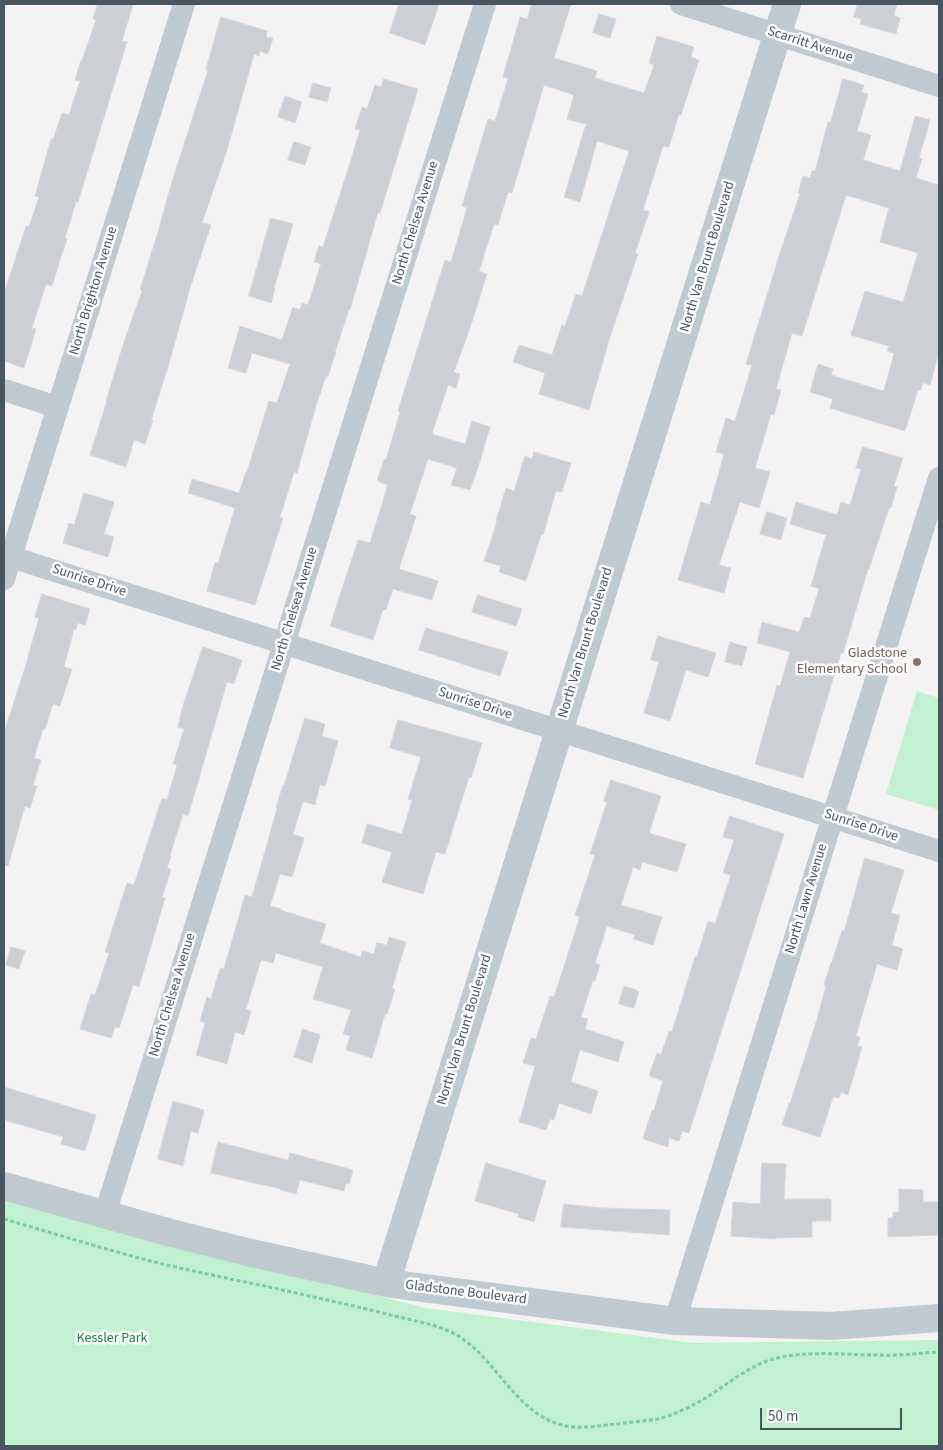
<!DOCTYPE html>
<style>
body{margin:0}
#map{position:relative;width:943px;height:1450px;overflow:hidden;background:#f4f2f2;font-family:"Source Sans 3",sans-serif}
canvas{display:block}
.frame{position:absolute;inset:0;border:5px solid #495660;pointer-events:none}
.scale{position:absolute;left:760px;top:1408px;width:142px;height:22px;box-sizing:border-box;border:2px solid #495660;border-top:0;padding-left:6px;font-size:15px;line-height:18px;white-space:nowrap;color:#495660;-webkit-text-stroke:4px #fff;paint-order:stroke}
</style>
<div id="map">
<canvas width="943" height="1450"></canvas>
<div class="frame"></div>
<div class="scale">50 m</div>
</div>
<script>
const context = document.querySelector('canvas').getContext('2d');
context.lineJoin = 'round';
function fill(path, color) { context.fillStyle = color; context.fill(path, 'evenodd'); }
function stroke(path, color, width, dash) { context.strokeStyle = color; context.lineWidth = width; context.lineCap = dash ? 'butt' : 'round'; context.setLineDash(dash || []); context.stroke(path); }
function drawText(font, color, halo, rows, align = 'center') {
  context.font = font + ' "Source Sans 3",sans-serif'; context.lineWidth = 5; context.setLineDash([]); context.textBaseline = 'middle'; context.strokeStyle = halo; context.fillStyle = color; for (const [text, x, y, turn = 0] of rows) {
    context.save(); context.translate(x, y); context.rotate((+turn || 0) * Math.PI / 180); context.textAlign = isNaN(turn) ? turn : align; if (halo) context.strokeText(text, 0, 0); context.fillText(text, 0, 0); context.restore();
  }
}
fill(new Path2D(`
 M917,691L939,698V810L886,794Z
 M4,1199L425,1308L694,1343L939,1340V1446H4Z`), '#c1f1d0');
const building = new Path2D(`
 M98,4H133L122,41L127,42L78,202H76L65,238L67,239L60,260L52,286L46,284L32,328L36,329L24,368L4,361V294L26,226L29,227L39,197L35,196L51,139L53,140L62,113L69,115L80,81L75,80L81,60L82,61L96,20L93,19Z
 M399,4H439L425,45L390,33Z
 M532,4H571L554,58L597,71L595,78L644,93L654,65L649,63L657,36L694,47L691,57L699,60L681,115L679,114L669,147L663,146L659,159L643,210L649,212L635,253L638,254L609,340L589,410L539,394L545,373L513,362L519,345L552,355L562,325L565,326L576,294L582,296L629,151L597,141L580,202L564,197L586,124L567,119L574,95L544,85L512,193L508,192L498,225L494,224L479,271L487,274L470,328L454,372L460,374L456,388L448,385L432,434L465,444L472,421L490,427L480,461L470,490L451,485L457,468L428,459L410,514L416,516L399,569L438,581L432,600L393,589L386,610L383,609L373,640L330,626L358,540L370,543L388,485L377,481L384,460H386L400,412L398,411L445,260L451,262L467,208L462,206L488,119L495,121L508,79L503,77L520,17L527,19Z
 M858,4H897L894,15L900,18L896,34L860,24L862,19L854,17Z
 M599,14L616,19L610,38L593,33Z
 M221,17L267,31L266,37L273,38L268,54L260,51L259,56L254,54L227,150L202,223L211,225L190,288L168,367L151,420H153L145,444L134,440L126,467L90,455L107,401H106L123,345L142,291L140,290L158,232L171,185L208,70H206Z
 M384,79L418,89L380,213L378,212L350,310L349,309L335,352H336L328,376H326L315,409L297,473L294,472L280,517L283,518L255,605L207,591L215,562L218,563L235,508L188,493L192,479L239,493L246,472H247L269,401L277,403L290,364L252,353L246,373L228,368L240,326L282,340L293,307L300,310L302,303L308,305L321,264L314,262L319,246L323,247L350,163L360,130L355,129L362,107L367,109L375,85L381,87Z
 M843,79L864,85L862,92L868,94L857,131L871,135L863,160L900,171L915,116L930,120L919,158L922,159L916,178L939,185V352L930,385L923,383L921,390H918L905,431L830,408L833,399L810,392L818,364L833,369L831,375L883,391L884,390L894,353L887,351L889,346L851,335L865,291L903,302L918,253L880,242L889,208L846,195L802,336L792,333L776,389L781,390L774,415L771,414L755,468L770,472L759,508L740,502L719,565L731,568L724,593L678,580L701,502L710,505L724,454L716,452L726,418L735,421L752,365L746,364L780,253L800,194L798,193L803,176L810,178L812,171H815L828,122L830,123Z
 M313,83L331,88L327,102L309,97Z
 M285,96L302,102L295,123L278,117Z
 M294,142L311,147L305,165L288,160Z
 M271,218L293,224L274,288L275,289L271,303L249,296Z
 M863,447L903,458L894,486L897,487L891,508H889L869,569H868L843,653H841L803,778L755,764L777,685L780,686L790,652L757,643L762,622L799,632L804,617L810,618L819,589L811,586L826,535L790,524L796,502L837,515L841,502L850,505L861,469L856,468Z
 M534,452L571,463L562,492L556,491L543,535H541L526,581L499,572L501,566L484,561L497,522L496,521L506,488L514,491L525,456L532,459Z
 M84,493L114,502L104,534L114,537L108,557L63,543L69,523L74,525Z
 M767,512L787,518L781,540L760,534Z
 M42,594L90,609L85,625L78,623L76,629H74L64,667L72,669L60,706L53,704L45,729H43L34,758L41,760L33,785L37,786L30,808L25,806L8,866L4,865V733L25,668L39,618L35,617Z
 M478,595L522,609L516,626L472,612Z
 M426,628L508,652L500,676L419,650Z
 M658,636L716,653L708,677L686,670L670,721L644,713L659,662L651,660Z
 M730,642L747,647L742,666L725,662Z
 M203,647L242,660L234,684L227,682L188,816L183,814L170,855L171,856L167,868L171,870L162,897L165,898L139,987L133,985L119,1028L115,1027L111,1038L80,1029L91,994L95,995L109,953L105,952L127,883L134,885L162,798L167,800L177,765L173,764L184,729L178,727L183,706Z
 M305,718L325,724L322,736L338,741L325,786L320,785L315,805L303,801L293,834L304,838L292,877L280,874L270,906L281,909L280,910L326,924L320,943L361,957L362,951L374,954L377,943L387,945L389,937L406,942L392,988L395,989L387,1014H385L372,1058L346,1050L350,1036L343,1034L351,1010L313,999L323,967L276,953L273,963L261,960L246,1009L251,1011L244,1035L235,1032L227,1064L196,1055L205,1023L200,1021L207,997L211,999L220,968L224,969L245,895L252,897L277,809L276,808L283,785H284Z
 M398,720L482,743L471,778L469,777L445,854L436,852L423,894L382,882L392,852L362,843L367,824L402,834L412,800L408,799L421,757L390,748Z
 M611,780L661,796L649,833L686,844L677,872L642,862L640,870L633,867L621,905L662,917L653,945L634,939L635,935L607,926L595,963L600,965L595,981L593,980L581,1017L588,1019L585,1029L624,1042L618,1062L580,1050L571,1082L598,1091L591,1114L559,1103L554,1120L550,1119L546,1130L519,1122L535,1066L523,1063L531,1038L536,1039L550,996L554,997L580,917L575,915L595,855L590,854L607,802L604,801Z
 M730,816L784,834L689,1133L682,1131L679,1141L669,1138L668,1147L643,1139L652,1110H654L663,1081L649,1076L657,1053L661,1055L669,1031L672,1032L695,957H697L708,921L715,924L731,875L723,873L734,840L723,837Z
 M865,858L904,870L891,913L900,915L892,945L903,949L897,970L877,964L856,1036L860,1037L857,1046L862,1047L848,1095L841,1092L839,1098L833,1097L820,1137L782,1125L789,1103L790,1104L817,1019L826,986L824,985L831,962H832L842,930L844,931Z
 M11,947L25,951L19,969L6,965Z
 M624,986L639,991L634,1008L619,1004Z
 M303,1029L320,1035L312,1063L294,1057Z
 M4,1087L96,1115L85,1151L61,1144L63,1137L4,1120Z
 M173,1101L204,1110L198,1133L191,1131L183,1166L158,1159Z
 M218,1142L288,1160L290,1153L353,1170L349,1184L346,1183L344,1191L300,1180L296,1194L280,1190L281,1189L211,1173Z
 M486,1163L546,1181L534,1222L518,1217L519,1214L475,1201Z
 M762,1163L786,1164L784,1199H831V1221H812V1237L775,1238V1239L731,1236L733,1202L760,1204Z
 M899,1189L923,1190V1202H939V1235L888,1237V1218H893V1212H899Z
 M564,1204L602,1208L670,1210L669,1235L561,1227Z`);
fill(building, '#cccfd4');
stroke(building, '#d6d8dd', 1);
stroke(new Path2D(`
 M4,1219C49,1232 94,1246 139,1258C188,1271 238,1280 287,1291C323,1299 359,1307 395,1316C414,1321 435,1324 453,1333C499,1357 516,1421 573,1427C588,1428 603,1425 618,1424C631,1422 645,1421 658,1419C674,1415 690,1407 704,1399C727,1385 748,1366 773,1359C807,1350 845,1355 879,1355C899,1356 919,1353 939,1352`), '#78cf9f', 3, [4, 2.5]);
stroke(new Path2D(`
 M681,4L939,86
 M4,390L57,407
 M11,557L939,851
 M4,579L184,4
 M105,1214L485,4
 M675,1321L939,478`), '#c0cad1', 22);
stroke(new Path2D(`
 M4,1186L171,1233L247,1252L386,1283L675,1321L831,1326L939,1318
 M386,1283L787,4`), '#c0cad1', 28);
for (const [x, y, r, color] of [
 [917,662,5,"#8d6e63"]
]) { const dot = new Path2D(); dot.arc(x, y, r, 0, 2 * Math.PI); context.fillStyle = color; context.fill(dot); stroke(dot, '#fff', 2); }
drawText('14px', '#495660', '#fff', [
 ["Scarritt Avenue",810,45,18],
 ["North Chelsea Avenue",416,223,-73],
 ["North Van Brunt Boulevard",708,257,-73],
 ["North Brighton Avenue",94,291,-73],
 ["Sunrise Drive",89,581,18],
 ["North Chelsea Avenue",295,609,-73],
 ["North Van Brunt Boulevard",586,643,-73],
 ["Sunrise Drive",475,704,18],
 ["Sunrise Drive",861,826,18],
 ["North Lawn Avenue",807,899,-73],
 ["North Chelsea Avenue",173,995,-73],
 ["North Van Brunt Boulevard",465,1030,-73],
 ["Gladstone Boulevard",466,1293,7]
]);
drawText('14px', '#785e54', '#fff', [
 ["Gladstone",907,654],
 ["Elementary School",907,670]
], 'right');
drawText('14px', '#178446', '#fff', [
 ["Kessler Park",112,1339]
]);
</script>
